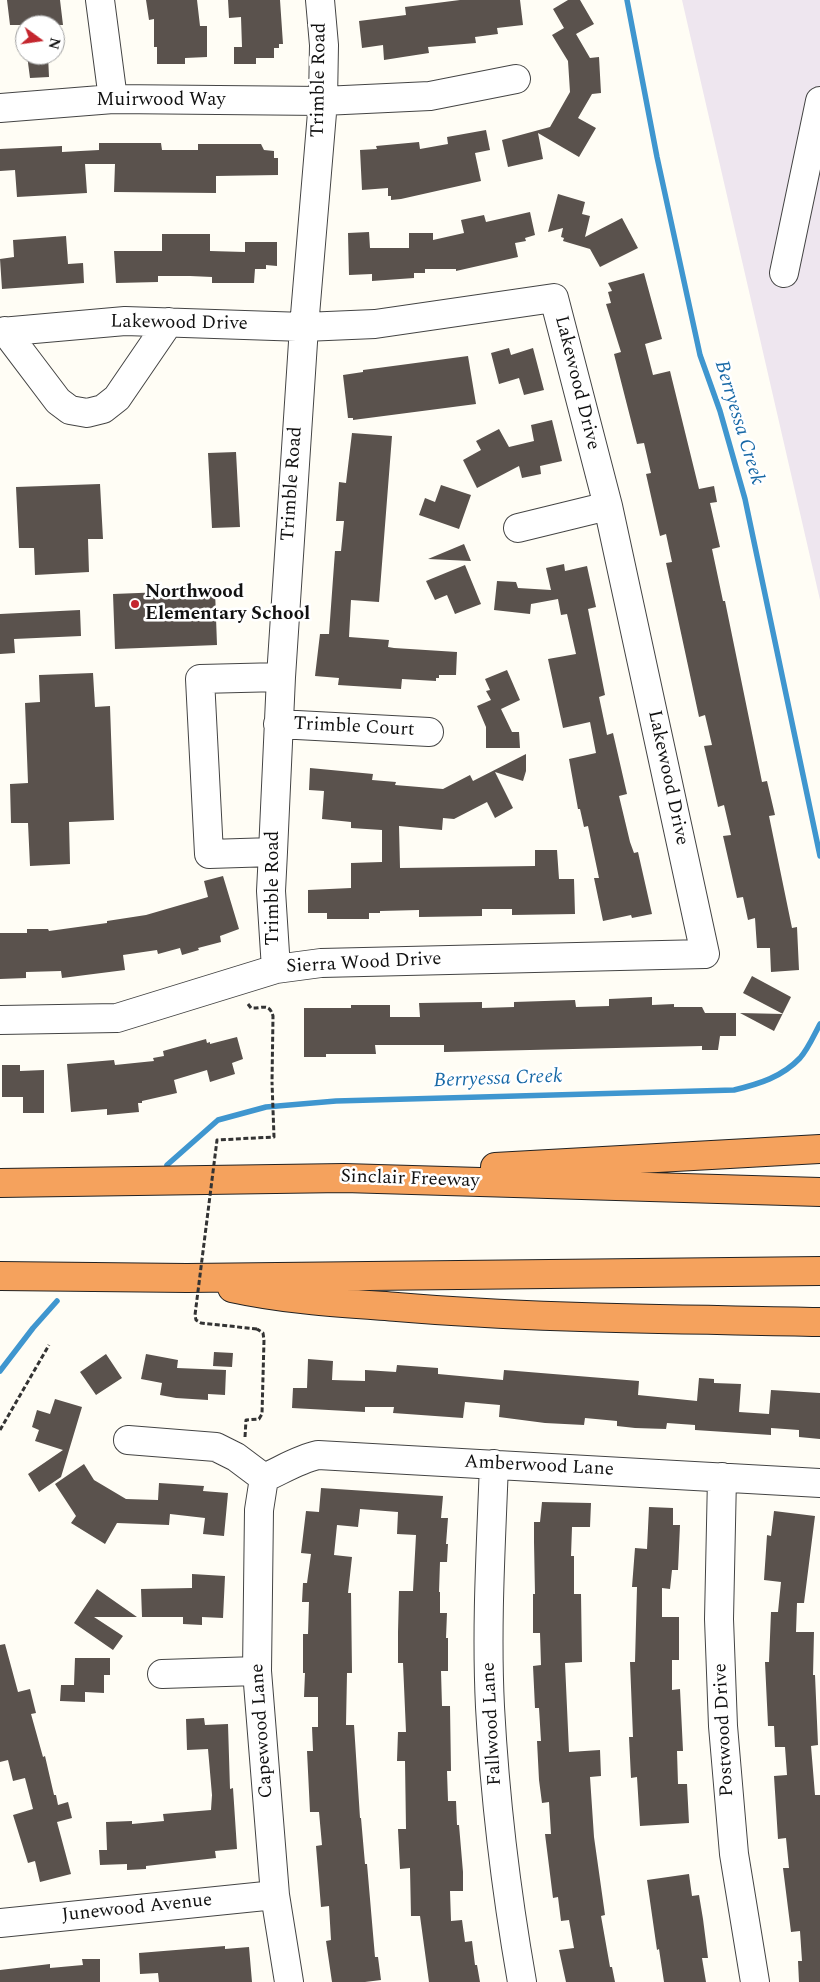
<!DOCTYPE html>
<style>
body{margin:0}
#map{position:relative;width:820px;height:1982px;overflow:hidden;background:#fffdf5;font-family:Spectral,serif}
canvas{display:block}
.north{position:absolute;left:15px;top:15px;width:50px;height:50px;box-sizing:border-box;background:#fff;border:1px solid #a0a0a0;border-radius:50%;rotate:104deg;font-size:14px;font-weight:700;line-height:20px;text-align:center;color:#111}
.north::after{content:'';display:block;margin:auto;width:18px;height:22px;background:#c4262e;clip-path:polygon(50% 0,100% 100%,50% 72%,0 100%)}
</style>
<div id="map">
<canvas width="820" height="1982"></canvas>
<div class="north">N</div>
</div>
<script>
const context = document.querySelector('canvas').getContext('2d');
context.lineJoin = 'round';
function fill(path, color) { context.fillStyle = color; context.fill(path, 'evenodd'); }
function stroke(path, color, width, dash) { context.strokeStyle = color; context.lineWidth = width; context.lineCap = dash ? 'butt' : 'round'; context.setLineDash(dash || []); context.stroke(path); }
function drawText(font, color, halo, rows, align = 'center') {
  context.font = font + ' Spectral,serif'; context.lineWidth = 5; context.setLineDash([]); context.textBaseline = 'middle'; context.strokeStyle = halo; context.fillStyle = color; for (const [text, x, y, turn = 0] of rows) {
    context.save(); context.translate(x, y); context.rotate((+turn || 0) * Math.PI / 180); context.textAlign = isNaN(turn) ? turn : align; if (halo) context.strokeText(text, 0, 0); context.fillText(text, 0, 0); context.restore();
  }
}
fill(new Path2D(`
 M682,0H820V600Z`), '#eee6ef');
stroke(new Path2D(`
 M627,0L657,157L700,355L720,411L745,499L820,856
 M167,1165L218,1120L266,1107L336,1101L734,1090C759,1084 782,1077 800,1058C808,1049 814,1035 820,1024
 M0,1371L33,1328L57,1301`), '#3f96cf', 5.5);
fill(new Path2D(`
 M7,0H60L63,25H10Z
 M146,0H197L200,26H207V57L185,58V64H157V47H154V19L149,20Z
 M228,0H280L283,44H279V48H274V58H256V64H234V47H242L241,17L229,18Z
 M460,0H520L523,25L497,28L498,34L475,37L476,43L428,47L429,53L403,57L384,60L383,45L362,48L359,21L406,15L405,7Z
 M568,0H580L594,24L576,34L590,58L599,57L601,93L592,94L578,118L596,128L579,157L538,133L543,159L508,167L502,140L550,127L570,92L568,61L552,35L564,28L553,9Z
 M27,55H48L49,77L30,78Z
 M486,130L490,150L475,153L481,181L401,199L391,200V196H388V188L362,190L360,150L377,149L376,146L419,142L420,149L448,144L447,137Z
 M99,143H161L162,150H198V144H261L264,150L274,151V158H278V175L216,176V193L114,192L115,164H85L87,193L17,197L15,170L0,171V149L62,146V152L99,150Z
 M558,194L585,202L582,214L590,216L585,237L622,218L638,248L600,267L590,249L563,241L564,238L561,237L563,228L548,232Z
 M530,212L535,235L525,238L526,241L515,243L518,257L456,271V269H425V273H414V278L372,281V274L349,275L348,233L369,232L370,248H409V233H433V240L464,233L461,220L484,215L486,222Z
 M162,234H210V251L245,252V242H277V266L266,265V269H255L254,283H212V277L190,276H158V282L116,283L114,251H162Z
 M66,236L68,264L83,263L84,283L2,289L0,259L14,257L13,240Z
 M644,273L662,339L645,344L653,375L670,371L699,489L714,486L717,502L710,503L720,547L712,549L723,601H725L762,782L767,781L775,815L769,816L792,928L797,927L799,970L771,972L770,948H757L755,918L748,920L743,897L737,898L723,836L731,835L724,805L718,807L704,746L712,745L705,715L699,717L666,563L672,562L666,534L660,536L646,474L651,473L644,443L637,444L614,354L621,352L606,304L611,303L608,292L612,291L608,283Z
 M509,348L511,355L533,348L544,390L524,395L519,378L499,384L491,353Z
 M468,356L476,404L353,420V418H348L343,375L363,372V370Z
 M552,420L562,461L540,466L541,474L522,478L519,466L477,488L463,460L481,450L476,441L499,429L509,447L534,441L531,425Z
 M352,433L392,436L379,602L351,600L349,637L389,640L388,647L394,648L457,652L456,675H439V678H436V681L402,679L401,689L338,685L339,678L315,676L320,634H329L335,551H341L344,521H336L339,482L346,483Z
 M236,452L240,527L212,528L208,453Z
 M100,484L103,539H88L89,572L35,575L34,548H19L16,487Z
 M441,485L471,495L459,529L419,515L425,498L435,502Z
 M464,544L471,561L428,559Z
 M564,564L565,571L587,566L596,607L588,609L605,695L599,697L607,735L613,733L627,794L619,796L630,842L634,853L638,852L652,914L632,918L631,915L603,921L594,878H599L588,826L584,827L580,809H578L569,759L596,753L590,722L563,728L548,659L576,654L567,614L561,615L558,599L531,604L530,614L494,610L497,581L516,582L518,588L551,590L546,568Z
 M465,565L481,604L455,614L447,595L435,600L426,581Z
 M215,590L217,645L115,649L113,594Z
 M80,610L81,636L14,639L15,653L0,654V614Z
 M507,670L520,700L501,709L512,732H519L520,748H486V727L477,706L491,700L486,691L490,690L485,679Z
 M93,673L95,707L110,706L114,820L69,822L70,864L30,866L28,823H11L10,784L28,783L25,703L40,702L39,675Z
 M526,754V771L523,781L495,772L513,808L495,818L487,802L454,819L443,818L442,830L399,826L400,868L535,866V850H557L559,879H574L575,914L512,915V909H482V916L419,917V910L380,911V913H369V919H327V913H308V890L351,888V863L382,862V830L351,828V822L322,819L324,791L309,790L310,768L373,774L372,780L396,782L395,785L443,789L470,775L473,781Z
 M223,876L239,929L220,936L221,942L198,948L199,950L182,955L180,948L158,954L157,950L123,955L125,970L62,978L61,971L26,972V978L0,979V933H27V929H48L49,931L107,923V921L146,915L208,897L204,881Z
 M752,976L791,997L774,1031L740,1013L783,1014L743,993Z
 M652,997V1005L674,1004V1007H702L705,1013H736V1036H720L718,1050H702V1046L444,1052V1045H375L376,1054H326V1057H304V1008H351V1005H390V1017H420L419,1003L482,1002V1008L514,1007V1002L575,1000L576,1007L609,1006V999Z
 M237,1037L243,1059L232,1063L235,1074L210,1082L207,1070L174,1080L177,1093L142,1101V1103H138L139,1112L107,1115V1109L71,1112L67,1064L114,1060L115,1065L154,1061L153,1058L164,1056L163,1051L206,1039L207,1043L210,1042V1044Z
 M2,1065H20V1071L44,1070V1113H23V1097H2Z
 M214,1352L233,1353L232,1367L213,1366Z
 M106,1354L122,1378L96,1395L80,1372Z
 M146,1354L178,1360L177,1368L226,1370L225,1395L208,1394V1400L176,1398L160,1395L162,1383L141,1379Z
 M308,1359L333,1361L332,1380L365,1381V1370L396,1372L397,1365L438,1368V1374L503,1380L504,1370L639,1381L638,1395L697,1401L699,1378L714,1379V1383L741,1384L739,1412L769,1414L771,1390L820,1393V1439L799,1437V1430L771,1428V1435L695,1430V1425L667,1423L666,1429L635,1428L617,1426V1421L585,1418L584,1425L545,1423L499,1417L500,1405L465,1402L463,1418L393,1413L394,1407H365V1412L292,1408L293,1388H307Z
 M55,1399L82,1407L61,1477L39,1492L28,1474L63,1450L35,1441L39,1430L32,1427L37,1410L50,1414Z
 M84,1464L94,1480L126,1499L158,1500L159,1483L204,1486L203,1491L228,1493L224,1536L203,1534L205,1518L170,1514L169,1525L117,1523L105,1544L71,1523L76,1516L55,1484Z
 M321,1488L443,1496L441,1518H448L446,1544H448L447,1562H440L439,1592H440V1613H447L446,1638H448V1671H441L442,1706H450L451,1771H447L448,1801H456L457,1825H459L463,1872V1891H450L451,1921L462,1920L465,1942L472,1941L475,1965H477L480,1982H429L420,1916H411L410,1868L400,1869L398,1829H406L405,1761H397L398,1732H406L403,1663H398V1632L399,1591H413L416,1535L397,1534L398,1512L360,1509L358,1527L337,1525L334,1555L352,1557L348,1593H351L352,1673H347L346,1725H354L360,1818H361L365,1864H367L375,1957H378L381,1980L365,1982H332L326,1941L331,1940L329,1906L321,1907L316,1846L322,1845L319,1812H310L307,1751H313L312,1727H318V1697H304L305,1673H303V1634H308L309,1602H302L303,1583H307L311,1554L301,1553L306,1511L319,1512Z
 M542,1502L591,1503L590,1527H572L571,1556H574V1594H581L582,1662L565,1663L569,1752L600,1750L601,1776L590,1777L594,1837L605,1915L601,1916L610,1967H612L615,1982H566L559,1950L574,1948L569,1920L561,1921L558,1897L553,1898L545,1834H551L549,1802L542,1803L539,1780L537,1741H541L539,1708H535L533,1666L541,1665L540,1633H533V1594H535L534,1542V1522H540Z
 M649,1507L673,1508V1525H680L678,1570H672L670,1589L662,1588V1617H679V1660H672V1690L680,1689L683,1751H677L678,1784H687L689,1823L640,1826L637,1777L631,1778L629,1737H633L630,1662H635L637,1587H632L635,1548L647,1549Z
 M774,1511L815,1516L804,1603H797L796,1632H814L813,1675H815L818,1745L811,1746L815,1795H820V1982H799L798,1961H802L800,1931L791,1932L783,1868H789L786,1838L778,1839L774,1776L787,1775L785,1747H775L774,1726H768L765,1662H769L771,1612H778L781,1582L764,1580L767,1535L771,1536Z
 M192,1574L225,1576L223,1618L202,1617V1625L183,1624V1617H142L141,1589L192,1588Z
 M97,1589L137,1617H94L123,1636L113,1650L74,1623Z
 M5,1644L18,1692L30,1689L36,1713L31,1714L43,1757L45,1756L54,1795H56L58,1805L68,1802L72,1818L57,1822L71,1874L40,1882L35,1861L28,1863L13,1815L33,1809L25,1778L13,1781L8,1760L0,1762V1645Z
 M75,1658H110V1675H104V1693L85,1692V1702L60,1701L61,1685H74Z
 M204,1718L205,1725L228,1724L230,1789L233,1788L237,1849L215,1851L216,1858L146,1866V1869L127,1870V1864L100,1865L99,1850H107L106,1822L132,1821V1824L164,1821L163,1814L211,1810L212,1795L208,1749L187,1750L186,1719Z
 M689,1874L692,1896L699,1895L703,1919L708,1958H702L706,1982H664L659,1949L657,1950L647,1880Z
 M225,1946V1949L249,1947L252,1982H159L158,1973L140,1974L139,1953Z
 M82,1959H100V1982H0V1970L50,1964V1968L83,1965Z`), '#5a524d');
const minor = new Path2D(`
 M100,0L113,99
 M0,108L113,99L323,101L430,96L516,79
 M784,273L820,101
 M5,331L58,401L70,410L87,413L103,409L117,398L169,322
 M0,332L125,321L304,327L375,324L554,298L608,506L705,954L321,963L276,969L117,1018L0,1020
 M518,528L608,506
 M278,724L429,732
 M273,852L209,854L200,679L281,677
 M276,969L271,891L273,852L281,677L304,327L323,101L324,45L320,0
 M128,1440L216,1447L236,1457L264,1478
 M494,1464C491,1545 486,1626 490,1707C495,1799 506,1891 522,1982
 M722,1477L719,1619L723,1726L734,1854L755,1982
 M264,1478C282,1470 299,1459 318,1455L820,1483
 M264,1478L259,1510L257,1671L275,1895L289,1982
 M162,1674L257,1671
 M0,1923L275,1895`);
const highway = new Path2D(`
 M495,1167L820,1149
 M0,1183L344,1178L820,1192
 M0,1276L187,1278L820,1271
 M232,1288C287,1300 342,1303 397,1307C538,1319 679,1319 820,1322`);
stroke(minor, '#444', 30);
stroke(highway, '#222', 30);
stroke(new Path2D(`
 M248,1004L251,1008C262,1009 269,1002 273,1016L272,1082
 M0,1430L49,1345
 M245,1437L246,1420L259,1419L262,1414L264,1340L263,1333L257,1329`), '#333', 3, [5, 2.5]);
stroke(minor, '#fff', 28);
stroke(highway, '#f5a25d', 28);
stroke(new Path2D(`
 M257,1329L201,1323L196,1320L195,1315L217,1140L274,1137L272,1082`), '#333', 3, [5, 2.5]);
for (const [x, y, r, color] of [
 [135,604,5,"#c4262e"]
]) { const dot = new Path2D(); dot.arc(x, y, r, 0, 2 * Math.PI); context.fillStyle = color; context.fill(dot); stroke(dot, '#fff', 2); }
drawText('19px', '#111', '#fff', [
 ["Trimble Road",320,80,-89],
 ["Muirwood Way",161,101],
 ["Lakewood Drive",179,324,1],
 ["Lakewood Drive",576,383,76],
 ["Trimble Road",293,484,-86],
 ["Trimble Court",354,728,3],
 ["Lakewood Drive",667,778,78],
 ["Trimble Road",274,888,-90],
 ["Sierra Wood Drive",364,964,-3],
 ["Sinclair Freeway",410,1180,2],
 ["Amberwood Lane",539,1467,3],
 ["Fallwood Lane",493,1724,-93],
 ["Postwood Drive",725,1730,-93],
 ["Capewood Lane",263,1731,-94],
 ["Junewood Avenue",137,1909,-6]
]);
drawText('bold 19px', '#111', '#fff', [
 ["Northwood",145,593],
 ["Elementary School",145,615]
], 'left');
drawText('italic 20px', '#1768a6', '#fff', [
 ["Berryessa Creek",738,423,73],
 ["Berryessa Creek",498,1080,-2]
]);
</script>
